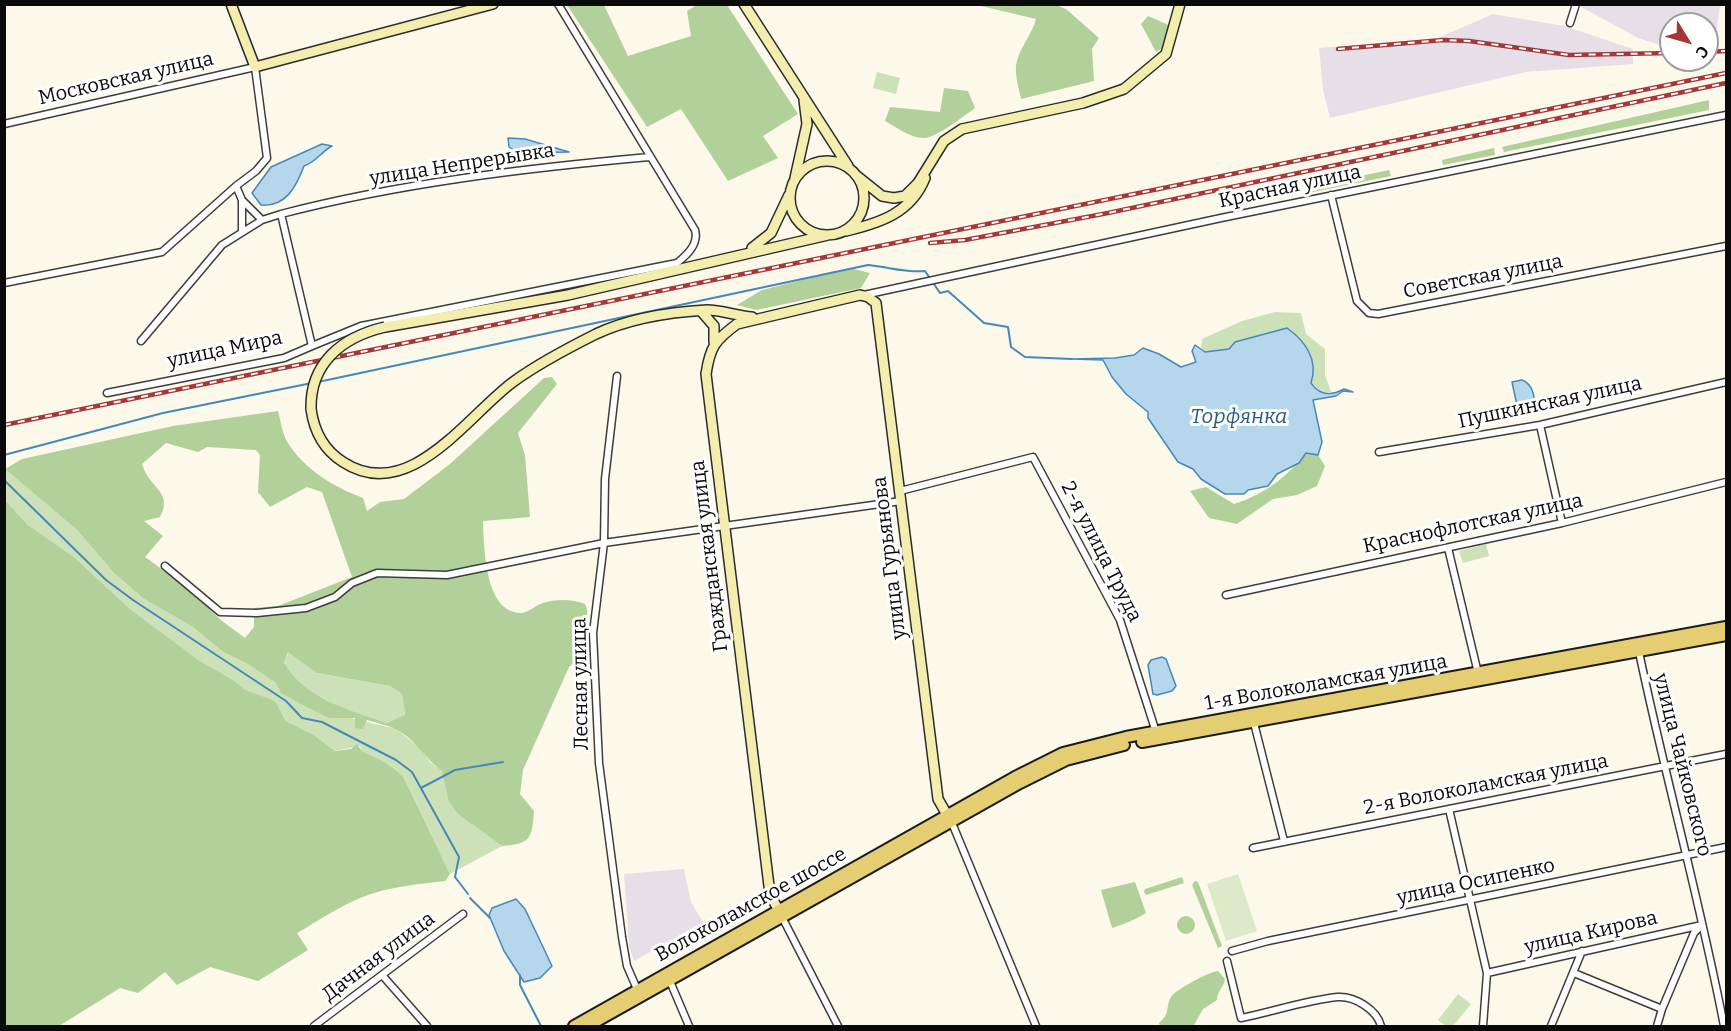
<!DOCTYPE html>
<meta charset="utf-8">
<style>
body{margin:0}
#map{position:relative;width:1731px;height:1031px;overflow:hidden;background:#fcf9ea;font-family:Bitter,serif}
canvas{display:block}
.frame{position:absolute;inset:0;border:6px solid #0a0a0a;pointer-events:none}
.north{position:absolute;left:1659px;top:12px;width:60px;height:60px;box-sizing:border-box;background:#fff;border:2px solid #9d9d9d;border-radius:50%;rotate:127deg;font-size:16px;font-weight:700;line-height:24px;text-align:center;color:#0a0a0a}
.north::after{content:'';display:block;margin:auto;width:21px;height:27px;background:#a63638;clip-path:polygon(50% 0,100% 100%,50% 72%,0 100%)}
</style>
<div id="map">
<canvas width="1731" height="1031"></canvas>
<div class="frame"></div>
<div class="north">С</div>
</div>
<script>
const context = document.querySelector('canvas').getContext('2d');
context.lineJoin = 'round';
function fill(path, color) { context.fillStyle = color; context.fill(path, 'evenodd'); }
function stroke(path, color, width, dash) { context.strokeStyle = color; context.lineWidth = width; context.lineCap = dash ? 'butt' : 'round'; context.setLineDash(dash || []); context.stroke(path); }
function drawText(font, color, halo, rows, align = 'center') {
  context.font = font + ' Bitter,serif'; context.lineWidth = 6; context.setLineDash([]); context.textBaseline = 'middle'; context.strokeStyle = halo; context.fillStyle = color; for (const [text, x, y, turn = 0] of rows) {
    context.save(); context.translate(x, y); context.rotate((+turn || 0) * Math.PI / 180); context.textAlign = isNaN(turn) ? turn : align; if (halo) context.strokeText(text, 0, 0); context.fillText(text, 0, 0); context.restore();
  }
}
fill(new Path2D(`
 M1581,5H1720L1715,44H1707V24H1671V48H1669L1638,38L1581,7Z
 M1493,14L1565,26L1633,49V64L1526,72L1330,118L1323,90L1319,48L1438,38Z
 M684,869L691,902L703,922L634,961L629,945L624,874Z`), '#e7dfe8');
fill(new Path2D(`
 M877,72L900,78L896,94L873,88Z
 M1275,312L1301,313L1306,334L1325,349V375L1331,392L1323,394L1311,382L1313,378L1293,332L1288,328L1235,342L1229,349L1205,352L1201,348L1202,339L1242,321Z
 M4,468L77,530L114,573L144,599L193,627L223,652L246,663L276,683L351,718L396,729L420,748L431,763L442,771L459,815L502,846L450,874L403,776L385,762L362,751L360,746L335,751L314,735L286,721L275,701L245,691L235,681L200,661L130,609L74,557L28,525L5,500Z
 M1486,544L1489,556L1463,563L1459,551Z
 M289,651L317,673L390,686L402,694L405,716L387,723C348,709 307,700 284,663Z
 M1458,994L1471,1004L1453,1026H1446L1438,1020Z`), '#cde1b9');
fill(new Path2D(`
 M1053,4L1066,9L1099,38L1092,49L1094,81L1021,99C1019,89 1015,76 1016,66C1018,49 1032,35 1036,19L977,5Z
 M567,5H604L628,56L691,36L687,11L697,5H727L798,114L763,136L778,158L728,181L681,109L647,127Z
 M1148,16L1173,27L1163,48L1156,52L1141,24Z
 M944,88L968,91L975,108C964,116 939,136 925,138C912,139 896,127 885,121L890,107L940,112Z
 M1709,100V110L1504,152L1502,147Z
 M1494,148L1495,155L1443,165L1442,160Z
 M1389,170L1391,176L1308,193L1309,187Z
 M850,268L870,273L861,288L756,310L737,305L762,290Z
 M552,377L557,384L518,433L525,455L530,517L483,521C484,545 484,614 522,613C529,612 536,605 543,603C556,599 572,599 585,604L587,609L588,660H577L569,667L523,770L520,794L534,811C532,838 531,844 502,846L459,815L449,802L442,771C425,759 415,738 395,729C387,725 376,723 367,720L363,729L355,728V718H329L305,706L281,693L276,683L246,663L223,652L193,627L144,599L114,573L77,530L5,469L22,459L173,426L278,411C281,421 282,434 288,443C305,470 334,487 363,498L367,511L380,502L404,499L450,464L544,378ZM166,443L198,452L207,447L256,450L260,455L258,492L270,507L307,487L322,492L352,577L278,606L254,608V627L245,638L222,621L185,586L145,557L163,536L144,521L160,517C174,492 148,487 142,464ZM288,652L317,673L390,686L402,694L405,715L387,723C348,709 307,700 284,663Z
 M1306,452L1318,455L1325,466L1317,486L1297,495L1273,499L1237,524L1209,518L1190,491L1206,487L1234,504C1263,495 1288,477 1306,452Z
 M5,500L28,525L74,557L130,609L200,661L235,681L245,690L275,701L286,721L314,735L335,751L351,749L357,744L362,751L385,762L403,776L450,874L445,881C420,884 395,886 371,894C345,902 320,920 297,933L308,950L258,981L210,967L177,985L165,972L138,993L120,988L59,1026H5Z
 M1182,877L1184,883L1146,895L1144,892L1145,889Z
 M1195,881L1198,882L1222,946L1218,948L1192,885Z
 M1135,882L1146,913C1135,920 1124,924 1112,928L1101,890Z
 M1177 925a9 9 0 1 1 18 0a9 9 0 1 1-18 0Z
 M1218,971L1225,979C1224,987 1217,991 1217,1000L1203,1009L1194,1025L1160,1026L1159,1023C1171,1013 1165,1008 1171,997C1176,989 1209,972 1218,971Z`), '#b1d09a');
fill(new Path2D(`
 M1238,874L1257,931L1226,941L1207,884Z`), '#ddeac9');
const water = new Path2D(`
 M508,138L525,139L569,152L518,153L509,147Z
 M322,144L332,146C321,152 316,162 304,166C296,187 286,207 261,205L252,193L271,167Z
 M1287,328C1304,340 1319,359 1311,383C1320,396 1331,396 1344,389L1353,392L1343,391L1336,396L1313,400L1322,442L1318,455L1306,453L1299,463L1277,474L1268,486L1248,490L1244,494H1225L1201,479L1193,469L1178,462L1148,418V412L1126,394L1112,377L1103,360L1072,359L1115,358L1134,355L1143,348L1159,354L1181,367L1196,362L1192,351L1195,345L1205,352L1229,349L1235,342Z
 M1522,380C1533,384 1537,400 1532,409L1518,410L1512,382Z
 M1162,657L1166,659L1176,686L1172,691L1157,695L1153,694L1148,665L1151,660Z
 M516,899L525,909L552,966L540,978L524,982L504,951L489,915L492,908Z`);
fill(water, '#b6d6ec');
stroke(water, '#4788b9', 1.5);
stroke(new Path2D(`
 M318,382L868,265C889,267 906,273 925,271L940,293L948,291L984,323L1008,327L1011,347L1025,357L1072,359
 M4,455L163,413L312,383
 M4,480L106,580L133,600L286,701L302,718L322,722L396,760L412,772L459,857L455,877L468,894
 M421,788L455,770L503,762
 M470,898L490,918
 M520,975V985L541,1026`), '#4788b9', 2);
const street = new Path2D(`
 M1570,23L1576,4
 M4,124L255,67L267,158L256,171L236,186L242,200L262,220L281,214L312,346L284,358L107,393
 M1331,195L1357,301L1369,313L1378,314L1726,246
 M281,214C400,183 527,168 649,157
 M242,231V200
 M4,283L162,252L236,186
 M864,295L1221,218L1726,115
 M141,341L222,245L262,220
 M312,346L361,326L677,263C687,255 699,244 695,230L558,4
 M617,376L605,479L604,543L593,633L599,763L622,937L627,966L637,989
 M1540,425L1562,523
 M1379,452L1540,425L1726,382
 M900,491L1033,457L1120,620L1156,732
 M1448,548L1478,673
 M165,566L220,612L257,613L306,608L335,597L352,583L377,573L447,575L604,543L901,501
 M1226,595L1562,523L1726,482
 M1639,652C1665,777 1700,900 1724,1026
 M1253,719L1284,841
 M1449,809L1487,973L1483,1026
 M952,823L1036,1026
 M1253,848L1726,754
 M782,917L838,1026
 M1232,951L1268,941L1726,847
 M1227,961L1241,1018C1272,1012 1306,1000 1338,997C1355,996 1377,1010 1381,1026
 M1487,973L1702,925
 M1574,973L1662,1009
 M382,975L427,1026
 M669,979L689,1026
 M314,1026L463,914
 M1551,1026L1582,951
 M1657,1026L1662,1009L1694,933L1701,926`);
const secondary = new Path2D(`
 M231,4L255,67L493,4
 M744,4L848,166
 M790 198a37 37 0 1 1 74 0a37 37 0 1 1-74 0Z
 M857,176L882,196L894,198L905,196L918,183L944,141L962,129L1083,103L1124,89L1166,54L1180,4
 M795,178L807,124L804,100
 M846,231C880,223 911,213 925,178
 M752,248L771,233L789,195
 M701,311L714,326V342
 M385,327L568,295L828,235
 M311,409C314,431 324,450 343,462C409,505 467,416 513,382C539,363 568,348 596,334C630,318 671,312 707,310C722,310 737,316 752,317
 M781,915L770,894L706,374C710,347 715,340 737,324L860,295L868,297L876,303L938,799L950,820`);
const primary = new Path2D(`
 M1142,742L1726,635
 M574,1026L1015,777L1063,753L1126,737L1726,627
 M588,1026L1020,783L1066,760L1124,745`);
stroke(street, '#3d3d3d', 9);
stroke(secondary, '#2c2c2c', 12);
stroke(primary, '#1b1b1b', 14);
stroke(street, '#fff', 6);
stroke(secondary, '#f3eeae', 9);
stroke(primary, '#e5cd71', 10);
const rail = new Path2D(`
 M1338,49L1443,40L1469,41L1569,55L1671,53
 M1707,52L1726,51
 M930,243L965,240L1108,213L1726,83
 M4,425L1726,73`);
stroke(rail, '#a63638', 4.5);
stroke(rail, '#fff', 2, [7]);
const secondaryBridge = new Path2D(`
 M311,409C310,363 342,337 385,327`);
stroke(secondaryBridge, '#2c2c2c', 12, []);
stroke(secondaryBridge, '#f3eeae', 9);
drawText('20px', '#0a0a0a', '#fff', [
 ["Московская улица",126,79,-13],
 ["улица Непрерывка",462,165,-9],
 ["Красная улица",1290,187,-12],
 ["Советская улица",1483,277,-11],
 ["улица Мира",225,350,-12],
 ["Пушкинская улица",1550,403,-12],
 ["Краснофлотская улица",1473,524,-12],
 ["2-я улица Труда",1101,552,63],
 ["Гражданская улица",710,556,-97],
 ["улица Гурьянова",890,558,-97],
 ["1-я Волоколамская улица",1326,683,-10],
 ["Лесная улица",581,684,-91],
 ["улица Чайковского",1682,765,76],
 ["2-я Волоколамская улица",1486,785,-11],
 ["улица Осипенко",1476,882,-12],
 ["Волоколамское шоссе",751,905,-29],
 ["улица Кирова",1591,933,-13],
 ["Дачная улица",379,957,-37]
]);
drawText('italic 21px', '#265b89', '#fff', [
 ["Торфянка",1239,417]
]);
</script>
